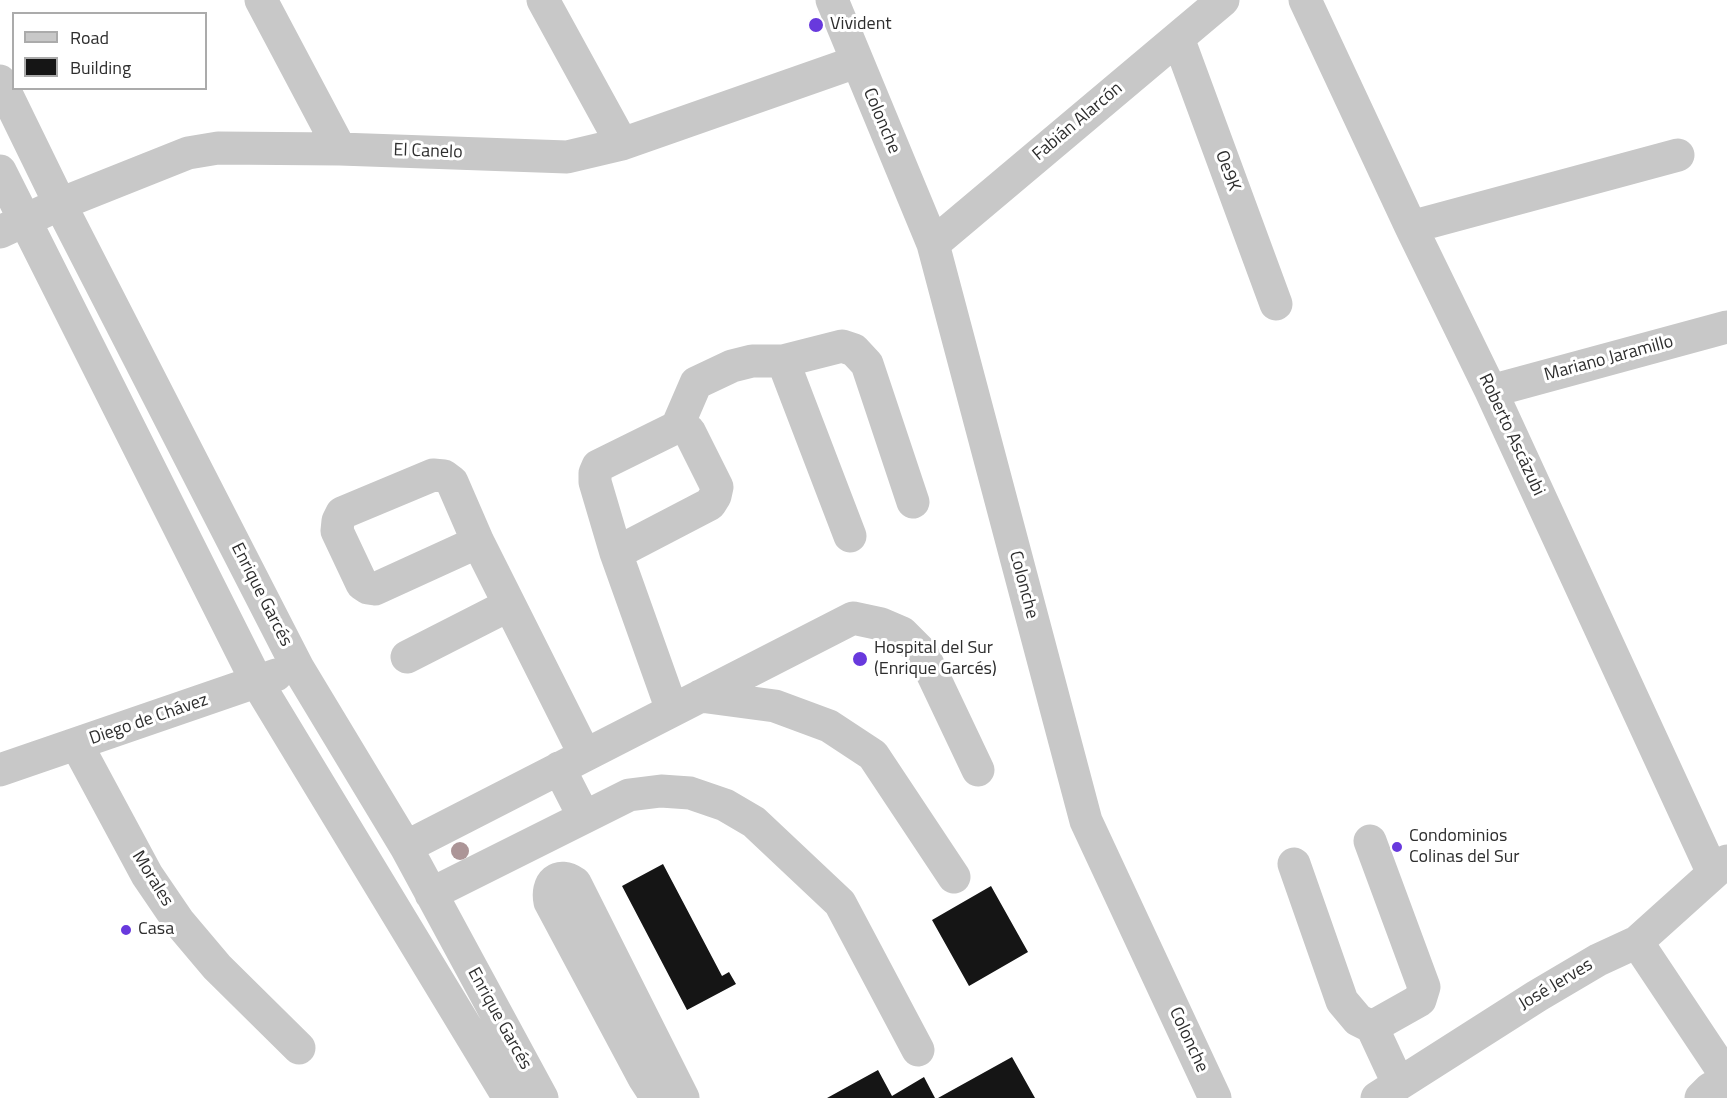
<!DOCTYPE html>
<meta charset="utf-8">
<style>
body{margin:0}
#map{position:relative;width:1727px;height:1098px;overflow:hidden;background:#fff;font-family:"Titillium Web",sans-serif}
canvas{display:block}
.legend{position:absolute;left:12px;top:12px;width:195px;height:78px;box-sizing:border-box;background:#fff;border:2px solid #ababab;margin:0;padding:8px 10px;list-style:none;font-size:18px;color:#2e2e2e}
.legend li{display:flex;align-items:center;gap:12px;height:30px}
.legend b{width:30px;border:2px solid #ababab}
</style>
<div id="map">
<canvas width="1727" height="1098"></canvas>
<ul class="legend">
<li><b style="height:8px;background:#c8c8c8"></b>Road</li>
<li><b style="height:16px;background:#151515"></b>Building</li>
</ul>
</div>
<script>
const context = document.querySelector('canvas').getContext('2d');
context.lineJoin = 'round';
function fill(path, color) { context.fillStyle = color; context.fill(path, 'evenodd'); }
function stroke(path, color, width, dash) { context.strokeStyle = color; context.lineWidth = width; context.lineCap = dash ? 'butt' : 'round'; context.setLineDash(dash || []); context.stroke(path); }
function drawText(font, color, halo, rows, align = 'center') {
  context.font = font + ' "Titillium Web",sans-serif'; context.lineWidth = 6; context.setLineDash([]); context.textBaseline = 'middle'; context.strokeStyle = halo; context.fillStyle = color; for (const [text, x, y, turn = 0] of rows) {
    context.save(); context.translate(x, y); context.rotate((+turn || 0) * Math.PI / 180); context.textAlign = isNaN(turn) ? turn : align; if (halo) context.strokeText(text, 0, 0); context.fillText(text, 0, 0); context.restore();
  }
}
fill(new Path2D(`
 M663,864L722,976L729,972L736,984L687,1010L622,886Z
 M991,886L1028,952L969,986L932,920Z
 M1012,1057L1035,1098H938Z
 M878,1070L892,1096L924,1077L935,1098H827Z`), '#151515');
stroke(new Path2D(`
 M261,0L340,149
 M543,0L622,144
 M832,0L933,244L1086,821L1215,1098
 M1305,0L1411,227L1491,391L1713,873
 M1178,38L1276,304
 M0,81L60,204L298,668L406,847L542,1098
 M0,171L257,682L509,1098
 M1411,227L1678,155
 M0,232L60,204L188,153L218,148L340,149L567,157L622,144L856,62
 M933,244L1223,0
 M783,361L842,346L854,350L867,364L913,502
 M1491,391L1727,327
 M677,427L696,383L732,366L752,361H783L850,536
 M478,542L375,589L368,588L362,584L337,531L338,521L342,513L433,475L444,476L452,482L478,542L585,755
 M616,553L710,504L715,496L717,487L689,431L683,428L677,427L598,466L595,473V482L616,553L672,710
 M407,657L509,605
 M700,696L775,706L829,726L873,755L954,877
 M77,745L147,875L179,922L217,967L299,1048
 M559,768L584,817
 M0,770L276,675
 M1370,841L1424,987L1420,1000L1372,1027L1398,1083
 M406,847L853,618L881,624L902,633L923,654L978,770
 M1294,864L1342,1001L1358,1020L1372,1027
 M431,894L629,795L661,791L690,793L725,805L754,822L840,903L918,1050
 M1637,942L1727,1077
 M657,1098L644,1078L550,902C546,883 558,871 575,883L683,1098
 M1377,1098L1537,996L1598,960L1637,942L1727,861
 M1701,1098L1710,1089L1727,1079`), '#c8c8c8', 33);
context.fillStyle = '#ac9597';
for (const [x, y] of [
 [460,851]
]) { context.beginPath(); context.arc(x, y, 9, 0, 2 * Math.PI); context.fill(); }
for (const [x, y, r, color] of [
 [816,25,8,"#6839dd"],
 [860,659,8,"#6839dd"],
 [1397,847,6,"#6839dd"],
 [126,930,6,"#6839dd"]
]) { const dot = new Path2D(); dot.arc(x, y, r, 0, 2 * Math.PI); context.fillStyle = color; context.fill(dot); stroke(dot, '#fff', 2); }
drawText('18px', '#2e2e2e', '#fff', [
 ["Vivident",830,25],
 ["Hospital del Sur",874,649],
 ["(Enrique Garcés)",874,670],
 ["Condominios",1409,837],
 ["Colinas del Sur",1409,858],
 ["Casa",138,930]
], 'left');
drawText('18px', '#2e2e2e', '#fff', [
 ["Colonche",881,121,67],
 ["Fabián Alarcón",1078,122,-40],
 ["El Canelo",428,152,2],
 ["Oe9K",1227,171,70],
 ["Mariano Jaramillo",1609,359,-15],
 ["Roberto Ascázubi",1511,435,65],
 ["Colonche",1023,585,75],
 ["Enrique Garcés",261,595,63],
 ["Diego de Chávez",149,720,-19],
 ["Morales",152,879,58],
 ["José Jerves",1556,985,-31],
 ["Enrique Garcés",499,1019,61],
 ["Colonche",1188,1040,65]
]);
</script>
